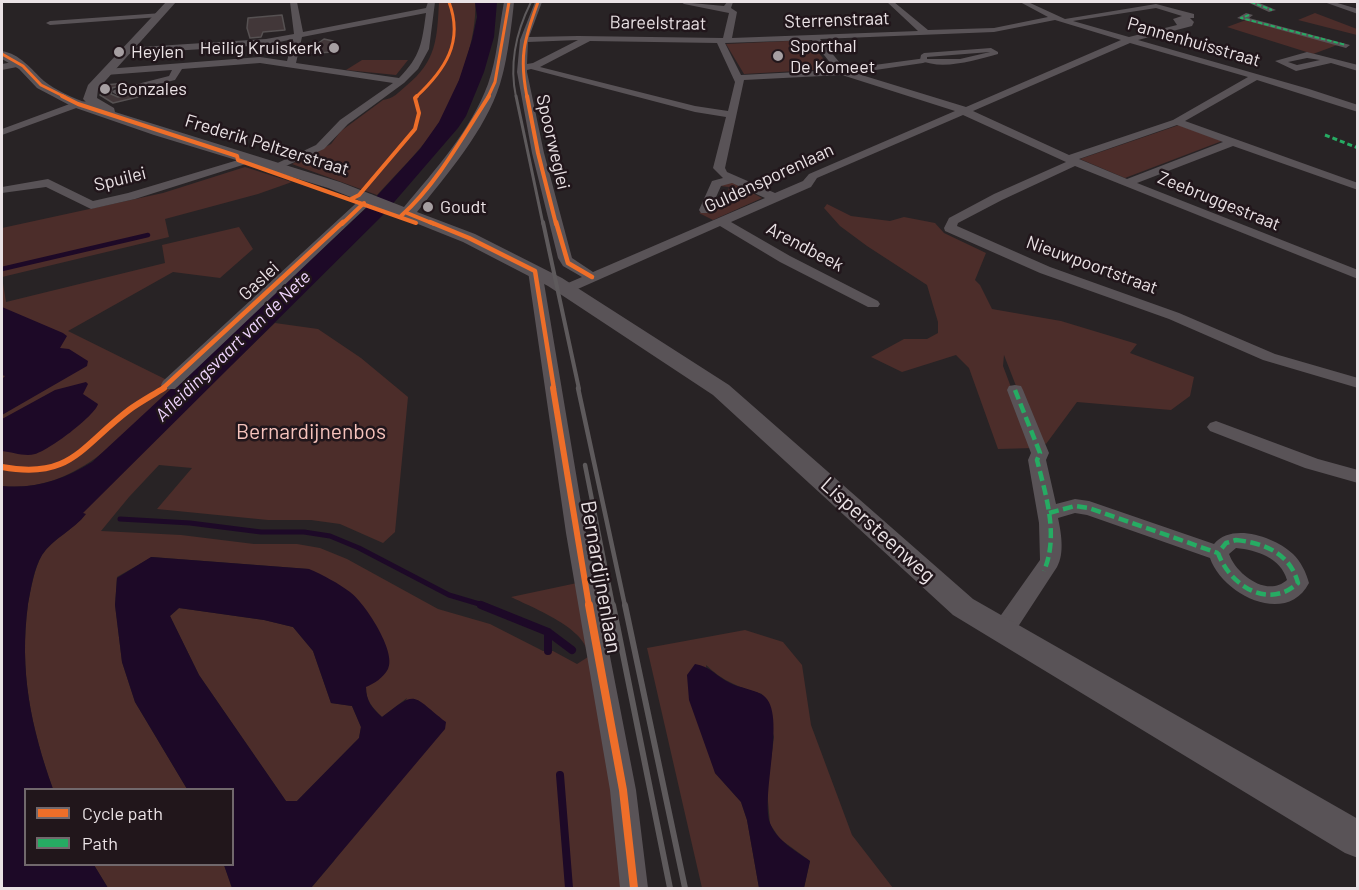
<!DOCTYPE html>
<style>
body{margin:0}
#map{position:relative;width:1359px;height:890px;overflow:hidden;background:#282325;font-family:Barlow,sans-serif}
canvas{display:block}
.frame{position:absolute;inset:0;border:3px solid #eae2e5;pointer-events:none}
.legend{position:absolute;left:24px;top:788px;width:210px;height:78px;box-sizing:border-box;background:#21161b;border:2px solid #71686c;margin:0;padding:8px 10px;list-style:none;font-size:18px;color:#eae2e5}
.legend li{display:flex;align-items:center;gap:12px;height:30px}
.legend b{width:30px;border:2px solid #71686c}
</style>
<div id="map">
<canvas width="1359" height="890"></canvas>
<div class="frame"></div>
<ul class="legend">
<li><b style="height:8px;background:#ee6e29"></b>Cycle path</li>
<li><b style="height:8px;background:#26ab63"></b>Path</li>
</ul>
</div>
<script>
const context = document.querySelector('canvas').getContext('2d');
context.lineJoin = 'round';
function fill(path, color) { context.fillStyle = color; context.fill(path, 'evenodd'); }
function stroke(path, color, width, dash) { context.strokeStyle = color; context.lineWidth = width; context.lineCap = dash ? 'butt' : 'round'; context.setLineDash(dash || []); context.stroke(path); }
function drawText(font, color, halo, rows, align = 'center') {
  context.font = font + ' Barlow,sans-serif'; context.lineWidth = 5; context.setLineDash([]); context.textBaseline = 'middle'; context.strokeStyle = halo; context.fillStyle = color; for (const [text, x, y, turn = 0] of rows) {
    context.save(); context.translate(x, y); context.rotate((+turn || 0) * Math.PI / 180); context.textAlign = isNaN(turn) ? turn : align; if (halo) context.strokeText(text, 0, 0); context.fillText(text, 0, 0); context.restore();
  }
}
fill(new Path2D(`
 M439,2H475C478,36 457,95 438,125C420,151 398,172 377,195L292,164L331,144L341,131L383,100C393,99 399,92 406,86C437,61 437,38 439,2Z
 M1315,13L1357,29V35L1298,20Z
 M1246,20L1340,44L1313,54L1227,27Z
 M808,40L832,69L744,74L726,44Z
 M362,60H408L396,75L346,70Z
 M1179,125L1222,141L1125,178L1080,159Z
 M245,167L292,182L258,194L165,219L169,237L2,277L6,302L165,263L162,245L239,227L253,249L220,278L173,272L68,331L169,381L179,382C128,430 78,494 2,486V228L163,193Z
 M731,182L762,198L713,220L699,213L712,207H724L729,187L720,186Z
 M827,204L851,216L890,221L904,217L935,223L944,233L986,253L975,280L980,285L992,309L1061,321L1137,344L1130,353L1194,377L1190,396L1171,410L1077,402L1046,444L1037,440L1004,355L1003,366L1034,448L998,449L969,368L956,355L902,372L871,357L904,339H927L938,333V322L927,285L867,246L840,226L824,208Z
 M275,323L318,329L361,358L408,397L395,532L383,543L340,524L311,520H268L157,509L192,468L159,465L129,497L101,531L181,535L254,544H297L320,548L347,559L438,609L490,624L543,651H553L577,664L588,657C589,629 533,608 511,597L577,583L627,888H311L334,861L407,698L382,717C372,707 366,701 366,687L309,569L152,557L117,577L115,605L122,662L135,702L187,789H53C31,727 19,671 28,604C31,589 34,569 42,555C53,538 74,530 85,514L82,513L131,462Z
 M179,608L264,620L293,627L313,651L331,703L352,706L361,727L359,738L297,801H286L199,675L170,616Z
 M745,630L783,642L802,665L811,725L852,835L893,888H804L810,861L780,839L770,824L767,790L774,737L762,694C741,688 722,681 706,665L715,773L741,802L747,820L759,888H702L647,648Z
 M94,865H224L232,888H108Z`), '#4c2d2a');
fill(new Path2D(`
 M475,2H497L494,37L484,72L466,116L458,128L383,215L83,513L86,514C74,530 53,538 42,555C34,568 31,588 28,604C19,671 31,727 53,789L26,790V864L94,865L108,888H2V486C35,489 63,480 92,462L364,210L420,149L439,122L459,80L472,40L477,17Z
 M2,307L63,333L67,336L60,348L69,349L88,361L87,366L2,415V379L5,376L2,375Z
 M86,382L88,384L83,394L98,404C95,416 48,451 35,454C25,457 12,452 2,451V419L55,390Z
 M151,557L309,569C323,575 338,583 350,592C365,603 397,652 388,669C383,678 375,683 366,687C366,701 372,708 382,717C418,689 411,695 446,722L445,729L311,888H232L224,865L232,864V790L187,789L135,702L122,662L115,605L117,578ZM179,608L264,620L293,627L313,651L331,703L352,706L361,727L359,738L297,801H286L199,675L170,616Z
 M695,664C710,666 717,677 730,683C740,688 752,689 761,694C789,708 760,793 770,823C776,840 796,851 810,861L804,888H759L747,820L741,802L715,773L689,700L687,675Z`), '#1d0927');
stroke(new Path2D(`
 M2,269L148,235`), '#1d0927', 4.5);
stroke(new Path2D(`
 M120,519L190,523L261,532H304L330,536L359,548L449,595L486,606`), '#1d0927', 5);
stroke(new Path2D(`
 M481,605L548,632L572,650
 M548,632V651
 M560,775L569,888`), '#1d0927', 8);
const building = new Path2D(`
 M282,15L285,30L263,32L261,37L250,38L247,28L248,18Z
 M324,39L333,41L332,52L303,54Z
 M126,83L127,84L112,88L111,94L118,97L134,93L138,97L113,103L100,95L105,85Z`);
fill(building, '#423739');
stroke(building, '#565152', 1.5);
fill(new Path2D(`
 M991,48L998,52V54C975,60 942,71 920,60L921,55L924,53ZM990,52L960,59H927V57Z`), '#595357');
fill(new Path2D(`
 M290,2H297L303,32L426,8L428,2H435L429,49L418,69L404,83L348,124L324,149L279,169L275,170L269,167L316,145L340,120L393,83L260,63L182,69L175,80L117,95L112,92L114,90L169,76L172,70L106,75L101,72L106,69L260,57L287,61L293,39L266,45L125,54L121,51L125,48L266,39L294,34ZM426,13C422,42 421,56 399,78L296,63L302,37Z
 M535,2H542L529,37L578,36L723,38L729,13L684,4L681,2L724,6L727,2H733L731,8L737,12L732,38L918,31L887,2H894L928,30L994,28L1048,17L1020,2H1028L1065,19L1156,4L1194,14V18H1190L1194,22L1192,26L1138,40L1309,89L1358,105V112L1257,80L1185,121L1358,183V190L1233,146L1137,183L1358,270V279L1075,166L1002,200L958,223L957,226L1050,267L1179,313L1275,354L1358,378V388L1263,360L1169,319L1040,273L945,231L944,228L949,218L994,194L1066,162L963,115L817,178L811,187L731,222L790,256L878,301L880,304L878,307H868L780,262L720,226L571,292H561L559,289L561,286L582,277L563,266L558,258L532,153L517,72L520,40ZM1156,8L1182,16L1173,19L1177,25L1129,37L1073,21ZM1055,20L1121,40L966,107L855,73L923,63L926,62V58L845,69L820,39L994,32ZM578,40L533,63L527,64L528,42ZM812,40L836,70L741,75L725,43ZM590,41L717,43L735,82L728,111L695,106L540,67ZM1130,43L1248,77L1173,120L1069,155L973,111ZM531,69L695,112L726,117L713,168L723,178L712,181L699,210L701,213H709L721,186L732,183L765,198L593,272L572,258L544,153L527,72V70ZM842,75L955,111L809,174L803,181L775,193L727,172L725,168L744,80ZM1177,125L1223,142L1127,179L1079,159Z
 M1247,2H1257L1276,10L1269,12Z
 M1324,2H1334L1358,9V14Z
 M162,13V17H159L50,25L46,23L50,21Z
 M1246,13L1253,15L1249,18L1350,45L1346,48L1237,18Z
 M1307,52L1358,65V71L1331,63L1296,71L1275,61ZM1307,58L1320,60L1297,65L1288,62Z
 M19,61L23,64L22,66L2,70V64Z
 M75,102L94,101L99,104L94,107H79L2,135V129Z
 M248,157L254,160L252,162L135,199L91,209L46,187L2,193V187L48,179L93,201L128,193Z
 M369,194L373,195V201L175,389H163L161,385L163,381L365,195Z
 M535,267L542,271L586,533L636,790L648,888H620L610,790L566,533L528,271Z
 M1015,385L1021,386L1023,390L1049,453L1046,460L1056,504L1075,499L1089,501L1214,544C1232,522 1275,537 1293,554C1301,562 1306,572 1309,583C1286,627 1222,594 1210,558L1087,515L1075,513L1058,518C1061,532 1065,553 1057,567L1010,639L1002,641L994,639L991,632L994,625L1040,560L1039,523L1028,460L1031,453L1007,390L1009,386ZM1236,548C1257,550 1281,558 1287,580C1267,598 1236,574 1229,554Z
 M1216,421L1318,459L1358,470V483L1305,468L1210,431L1207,427L1210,423Z`), '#595357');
fill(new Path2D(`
 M166,2H176L98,89L97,98L114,108L115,112L340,182L404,207C435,170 471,130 488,84C497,59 499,28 504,2H514C512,23 507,63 500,84C485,131 448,173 417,212L475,234L562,278L729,385L973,599L1358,819V858L1345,853L953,615L713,395L548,286L463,242L328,188L154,135L73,107L37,88L19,69L2,59V51C20,54 31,69 44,81C55,90 73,98 87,103L83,99L88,85Z`), '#595357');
stroke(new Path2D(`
 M516,97C509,64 516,32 531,2`), '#5e5a5c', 2);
stroke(new Path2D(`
 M516,96L543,224`), '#5e5a5c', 3);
stroke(new Path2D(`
 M543,222L579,389`), '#5e5a5c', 4);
stroke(new Path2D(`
 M578,388L625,606
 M585,465L613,606`), '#5e5a5c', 4.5);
stroke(new Path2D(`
 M613,605L670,888
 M625,605L685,888`), '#5e5a5c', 6);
stroke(new Path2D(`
 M1251,2L1272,10
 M1249,15L1241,18L1346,45`), '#26ab63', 2, [4.5, 2]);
stroke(new Path2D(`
 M1325,135L1358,148`), '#26ab63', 3, [5, 3]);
stroke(new Path2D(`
 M1015,390L1040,453L1037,460C1046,496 1059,535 1044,571
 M1049,513L1075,506L1089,508L1218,553
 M1236,540C1264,543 1290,553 1298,583C1269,610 1230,586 1218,553L1226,543Z`), '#26ab63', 4.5, [10, 4.5]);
stroke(new Path2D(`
 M2,54L23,66L41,85L65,97
 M416,97C445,70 464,42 449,2
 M488,97L495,82L509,2
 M527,97C519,57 524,40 538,2`), '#ee6e29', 3);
stroke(new Path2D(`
 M62,96L78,104L237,156L238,160L416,223
 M527,96L538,153L556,224
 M351,199L359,195L415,129L419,113L415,98L417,96
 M407,213L434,224
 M401,216C437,184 463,136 489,96
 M342,224L364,203`), '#ee6e29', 4);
stroke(new Path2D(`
 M430,222L469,238L535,271L554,389
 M556,222L568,263L592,277
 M162,389L343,222`), '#ee6e29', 4.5);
stroke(new Path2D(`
 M553,388L589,606
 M2,467C71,480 81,446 129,410C140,402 153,395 164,388`), '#ee6e29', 6);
stroke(new Path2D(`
 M589,605L623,790L634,888`), '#ee6e29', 8);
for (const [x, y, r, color] of [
 [334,48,6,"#a69fa2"],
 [119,52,6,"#a69fa2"],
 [778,56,6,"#a69fa2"],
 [105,89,6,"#a69fa2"],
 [428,207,6,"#a69fa2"]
]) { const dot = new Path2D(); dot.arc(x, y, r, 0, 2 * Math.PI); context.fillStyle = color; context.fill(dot); stroke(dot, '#21161b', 2); }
drawText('18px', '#eae2e5', '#21161b', [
 ["Sterrenstraat",837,20,-2],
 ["Bareelstraat",658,23,1],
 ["Pannenhuisstraat",1194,42,16],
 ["Spoorweglei",553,142,77],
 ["Frederik Peltzerstraat",267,145,17],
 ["Guldensporenlaan",769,178,-25],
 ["Spuilei",120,179,-14],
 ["Zeebruggestraat",1219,201,22],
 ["Arendbeek",805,247,28],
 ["Nieuwpoortstraat",1092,265,20],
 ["Gaslei",259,281,-43]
]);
drawText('18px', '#eae2e5', '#21161b', [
 ["Sporthal",790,46],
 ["De Komeet",790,67],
 ["Heilig Kruiskerk",322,48,"right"],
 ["Heylen",131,52],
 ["Gonzales",117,89],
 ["Goudt",440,207]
], 'left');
drawText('italic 18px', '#efd5fd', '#21161b', [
 ["Afleidingsvaart van de Nete",233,346,-44]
]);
drawText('21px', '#f6c3bc', '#21161b', [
 ["Bernardijnenbos",311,432]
]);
drawText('21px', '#eae2e5', '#21161b', [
 ["Lispersteenweg",878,530,42],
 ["Bernardijnenlaan",601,577,80]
]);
</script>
